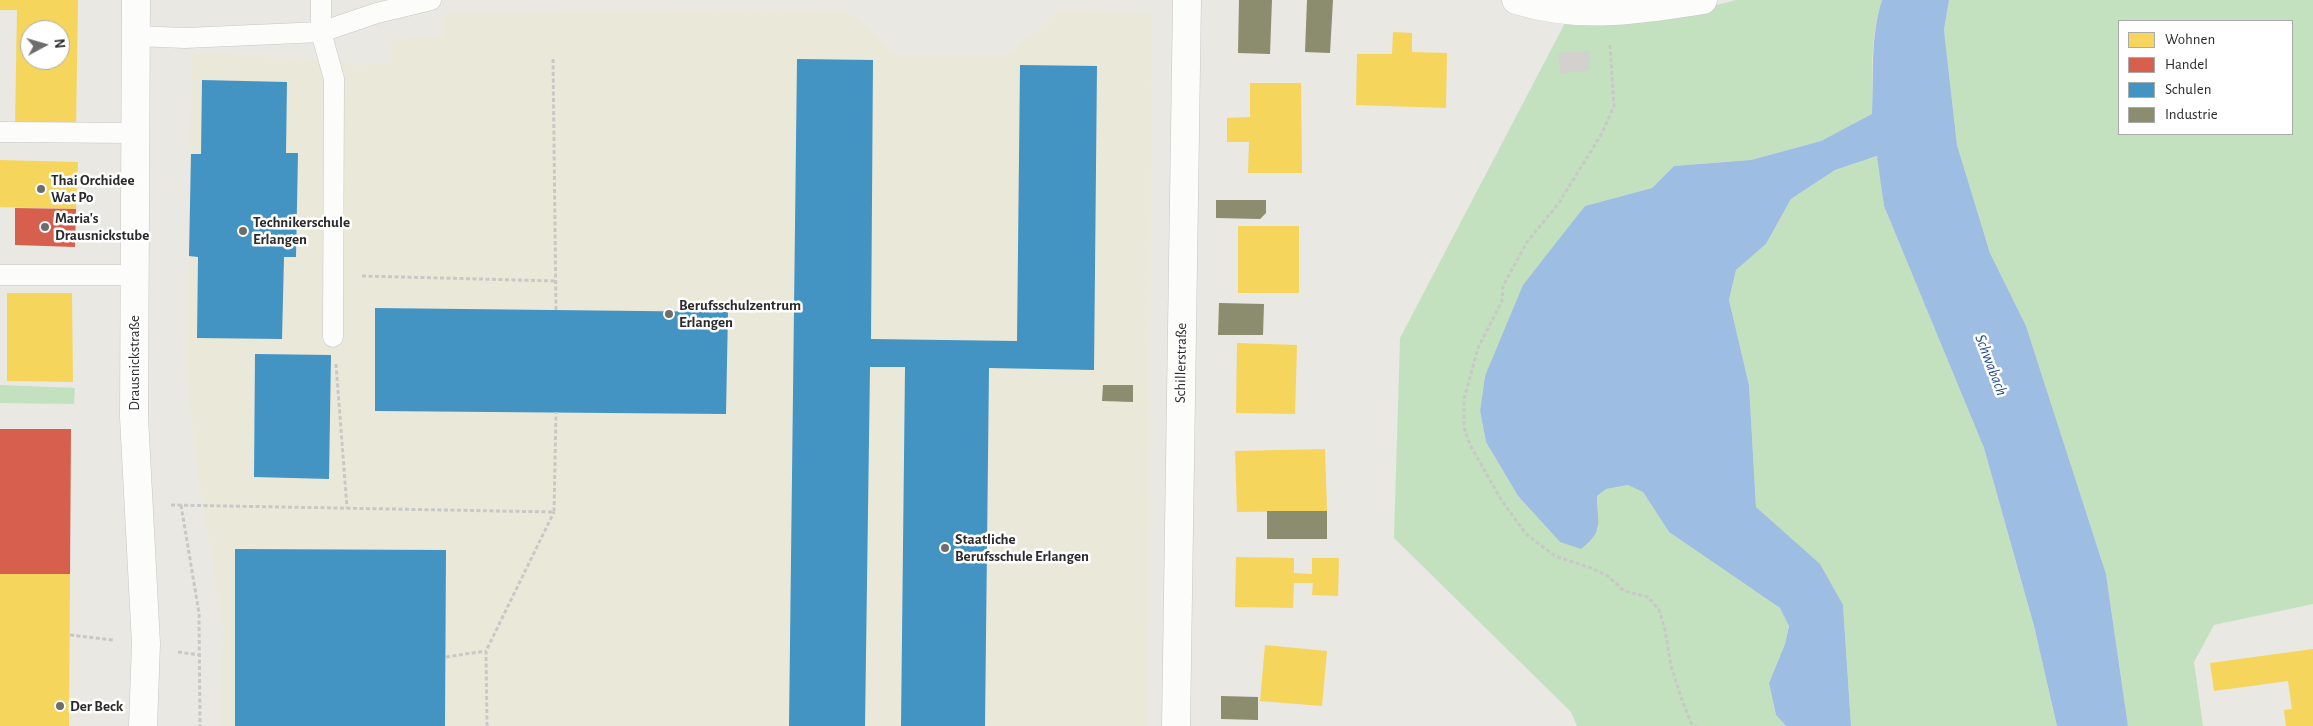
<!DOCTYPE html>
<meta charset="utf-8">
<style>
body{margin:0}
#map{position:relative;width:2313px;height:726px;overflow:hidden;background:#e9e8e2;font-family:"Alegreya Sans",sans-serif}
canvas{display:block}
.legend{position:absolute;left:2118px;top:20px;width:175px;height:115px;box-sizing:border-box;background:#fff;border:1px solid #aaa;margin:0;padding:6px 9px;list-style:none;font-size:15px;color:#2b2b2b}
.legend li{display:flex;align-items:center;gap:10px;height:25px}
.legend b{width:25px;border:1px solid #aaa}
.north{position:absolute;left:20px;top:20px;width:50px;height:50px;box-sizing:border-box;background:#fff;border:1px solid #aaa;border-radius:50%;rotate:84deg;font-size:14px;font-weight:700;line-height:20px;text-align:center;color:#2b2b2b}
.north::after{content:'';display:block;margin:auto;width:18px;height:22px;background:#6e6d6b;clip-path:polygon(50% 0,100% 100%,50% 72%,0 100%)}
</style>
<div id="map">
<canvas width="2313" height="726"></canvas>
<ul class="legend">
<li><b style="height:14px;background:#f6d55c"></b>Wohnen</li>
<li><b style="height:14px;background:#d6604d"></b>Handel</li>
<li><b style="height:14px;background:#4393c3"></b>Schulen</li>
<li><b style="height:14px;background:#8c8c6e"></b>Industrie</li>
</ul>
<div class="north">N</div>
</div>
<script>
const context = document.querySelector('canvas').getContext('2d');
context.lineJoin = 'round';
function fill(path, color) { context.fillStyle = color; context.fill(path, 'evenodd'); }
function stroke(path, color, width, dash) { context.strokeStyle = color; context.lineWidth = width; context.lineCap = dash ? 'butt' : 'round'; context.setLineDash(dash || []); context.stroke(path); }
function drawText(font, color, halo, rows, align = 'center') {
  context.font = font + ' "Alegreya Sans",sans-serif'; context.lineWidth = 5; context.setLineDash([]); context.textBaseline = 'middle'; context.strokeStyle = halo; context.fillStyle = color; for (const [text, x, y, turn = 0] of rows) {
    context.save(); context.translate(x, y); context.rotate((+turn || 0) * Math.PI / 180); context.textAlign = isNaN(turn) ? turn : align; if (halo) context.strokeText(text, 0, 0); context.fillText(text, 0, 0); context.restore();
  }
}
fill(new Path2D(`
 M767,9L849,12L897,55H1008L1061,9L1152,15L1148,726H221L223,628L199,480L186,371L192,53L306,58L362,65L390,63L393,40L444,36V14Z`), '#eae9d9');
fill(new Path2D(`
 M1736,0H1882C1870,36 1872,76 1873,114L1821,141L1751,160L1674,166L1652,188L1585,206L1485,376L1480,411L1486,442L1518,496L1560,542L1598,529L1597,496L1606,489L1629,485L1643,492L1669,532L1780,608L1789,625L1785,644L1769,683L1776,715L1786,726H1577L1571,712L1394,538L1400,338L1565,23L1664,19Z
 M1949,0H2313V604L2214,625L2194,662L2203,726H2128L2106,574L2026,326L1990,253L1957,145L1944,30ZM2119,21H2292V134H2119Z
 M1878,156L1884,206L1984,448L2034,626L2057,726H1851L1843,605L1773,523L1756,507L1749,385L1729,300L1736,270L1766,244L1791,199L1835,170Z
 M0,385L75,388L74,404L0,403Z`), '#c4e1bf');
fill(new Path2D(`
 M1882,0H1949L1944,30L1957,145L1990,253L2026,326L2106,574L2128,726H2057L2034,626L1984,448L1884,206L1877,156L1835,170L1791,199L1766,244L1736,270L1729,300L1749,385L1756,507L1820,564L1843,605L1851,726H1786L1776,715L1769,683L1785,644L1789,626L1780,608L1669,532L1643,492L1628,485L1606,489L1597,496C1597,523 1605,530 1581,549L1560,542L1518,496L1486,442L1480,411L1485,376L1523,285L1585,206L1652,188L1674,166L1751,160L1821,141L1872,114C1874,75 1870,37 1882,0Z`), '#9dbde2');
fill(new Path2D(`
 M0,0H78L76,128L15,127L17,10H0ZM30,30H60V60H30Z
 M1393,32L1412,33V52L1447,53L1446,108L1356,105L1357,54H1392Z
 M1250,83H1301L1302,173H1248L1249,142H1227V118L1250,117Z
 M0,160L78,162L76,209L0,207Z
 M1238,226H1299V293H1238Z
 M7,293H72L73,382L7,381Z
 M1237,343L1297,345L1295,414L1236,413Z
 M1325,449L1327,511L1237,512L1235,451Z
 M1236,557L1294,558V573L1312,574V558H1339L1338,596L1312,595L1313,583H1294L1293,608L1235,607Z
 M0,574H70L69,726H0Z
 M1265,645L1327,651L1322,706L1260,701Z
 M2313,649V726H2286L2284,710L2292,709L2288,681L2214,691L2210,663Z`), '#f6d55c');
fill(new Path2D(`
 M15,208L76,209L75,247L15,245Z
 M0,429H71L70,574H0Z`), '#d6604d');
fill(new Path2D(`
 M797,59L873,60L871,339L1017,341L1020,65L1097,66L1094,370L989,368L985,726H901L905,367H870L865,726H789Z
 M202,80L287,82L286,153H298L296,257H284L282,339L197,338L198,257L189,256L191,154H201Z
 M375,308L728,312L726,414L375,411Z
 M255,354L331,355L329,479L254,477Z
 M235,549L446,550L445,726H235Z`), '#4393c3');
fill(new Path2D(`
 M1239,0H1272L1270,54L1238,53Z
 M1307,0H1333L1330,53L1305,52Z
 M1216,200H1266V213L1260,219L1216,218Z
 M1219,303L1264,304L1263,335H1218Z
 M1103,385H1133V402L1102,401Z
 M1267,511H1327V539H1267Z
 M1221,696L1258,697V720L1221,719Z`), '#8c8c6e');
fill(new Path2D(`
 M1589,51L1590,71L1560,73L1558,53Z`), '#d2d1cd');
const service = new Path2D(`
 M321,0V32L334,79L333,337
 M135,36L185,38L321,32L377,13L431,0
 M0,132L134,133
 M0,275H134`);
const minor = new Path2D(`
 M1516,0C1581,20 1638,10 1703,0
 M1176,726L1187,0`);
const secondary = new Path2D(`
 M136,0L134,417L146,644L143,726`);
stroke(service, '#c7c6c6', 21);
stroke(minor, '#c7c6c6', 29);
stroke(secondary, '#c7c6c6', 29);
stroke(new Path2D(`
 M1610,45L1614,106L1602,133L1588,156L1558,204L1527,242L1503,286L1502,301L1478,348L1464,399V427L1470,445L1502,501L1526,534L1555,556L1591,568L1608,576L1624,591L1648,597L1659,610L1665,630L1671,666L1682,700L1691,723L1696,726
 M553,59L556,310
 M362,276L556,281
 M336,364L347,508
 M171,505L554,512L556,412
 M181,505L199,613L200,726
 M70,635L113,640
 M178,652L200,655
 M446,657L486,651
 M487,726L486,651L554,512`), '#c8c8c7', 3, [4, 2.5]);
stroke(service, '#fcfcfb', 20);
stroke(minor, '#fcfcfb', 28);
stroke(secondary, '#fcfcfb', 28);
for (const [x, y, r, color] of [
 [41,189,5,"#6e6d6b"],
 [45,227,5,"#6e6d6b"],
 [243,231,5,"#6e6d6b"],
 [669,314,5,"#6e6d6b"],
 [945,548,5,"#6e6d6b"],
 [60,706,5,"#6e6d6b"]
]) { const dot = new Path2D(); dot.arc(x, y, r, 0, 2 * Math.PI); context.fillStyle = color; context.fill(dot); stroke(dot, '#fff', 2); }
drawText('bold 15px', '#2b2b2b', '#fff', [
 ["Thai Orchidee",51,180],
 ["Wat Po",51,197],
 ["Maria's",55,218],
 ["Drausnickstube",55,235],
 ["Technikerschule",253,222],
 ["Erlangen",253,239],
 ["Berufsschulzentrum",679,305],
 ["Erlangen",679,322],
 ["Staatliche",955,539],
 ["Berufsschule Erlangen",955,556],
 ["Der Beck",70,706]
], 'left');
drawText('15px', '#2b2b2b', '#fff', [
 ["Drausnickstraße",134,363,-90],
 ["Schillerstraße",1181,363,-89]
]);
drawText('italic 16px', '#1c478f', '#fff', [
 ["Schwabach",1991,365,69]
]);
</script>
